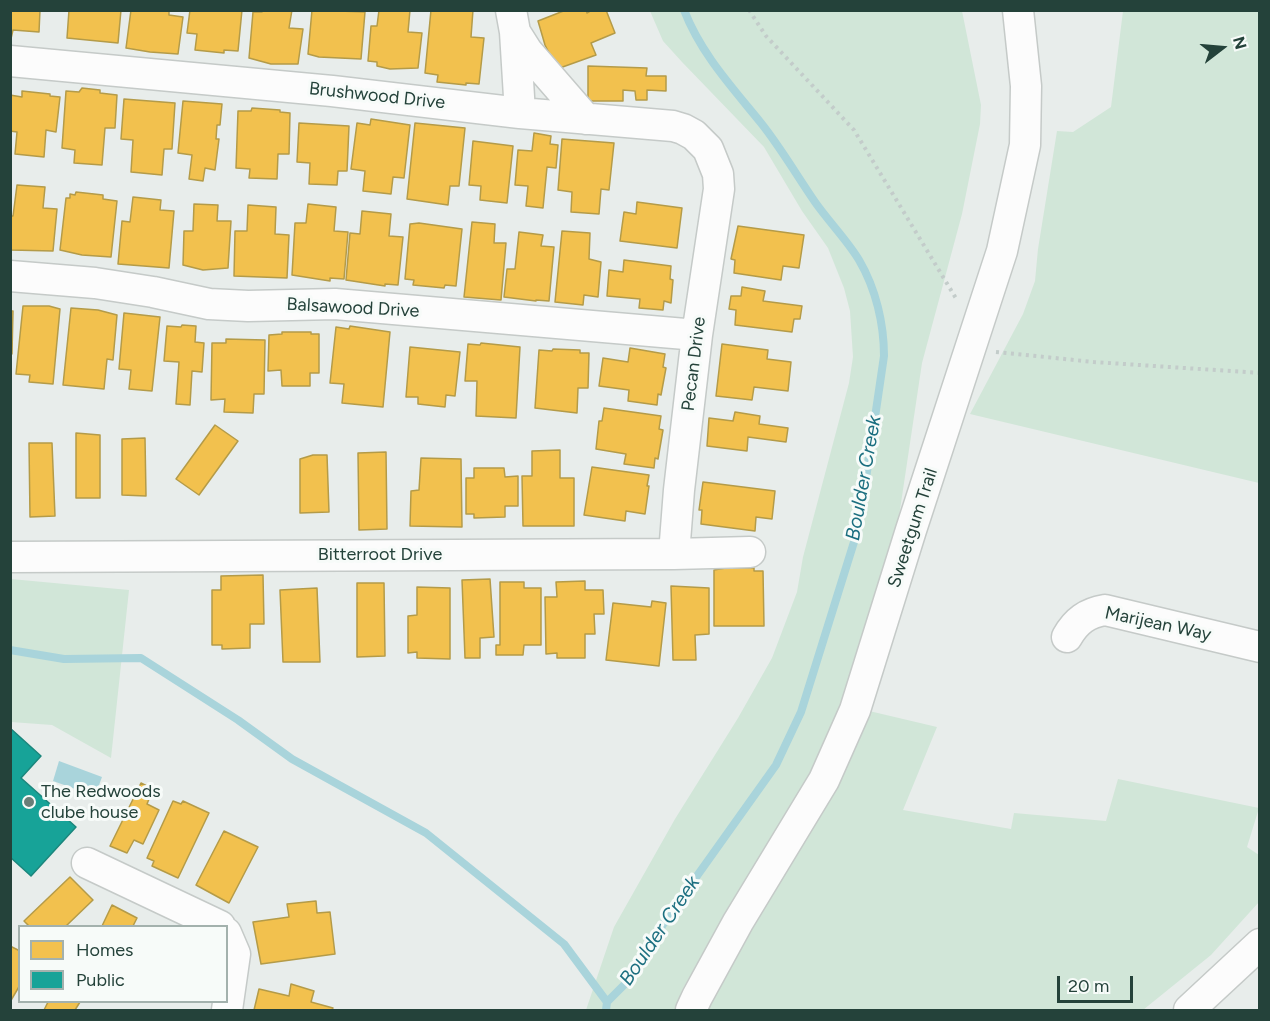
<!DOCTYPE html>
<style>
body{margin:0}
#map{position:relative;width:1270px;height:1021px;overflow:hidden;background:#e8edeb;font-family:Figtree,sans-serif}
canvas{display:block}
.frame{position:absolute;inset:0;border:12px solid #24423a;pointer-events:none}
.legend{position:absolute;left:18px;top:925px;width:210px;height:78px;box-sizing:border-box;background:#f7fbf9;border:2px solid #a3b1ad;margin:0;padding:8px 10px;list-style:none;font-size:18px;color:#24423a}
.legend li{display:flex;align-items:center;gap:12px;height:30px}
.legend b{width:30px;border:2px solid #a3b1ad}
.north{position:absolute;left:1192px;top:18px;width:60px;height:60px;-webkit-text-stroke:4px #f7fbf9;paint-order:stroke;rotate:74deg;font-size:16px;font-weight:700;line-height:24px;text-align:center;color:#24423a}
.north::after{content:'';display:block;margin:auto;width:21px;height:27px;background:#24423a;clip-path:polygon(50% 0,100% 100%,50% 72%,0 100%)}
.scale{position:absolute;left:1057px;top:976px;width:76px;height:27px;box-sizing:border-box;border:3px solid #24423a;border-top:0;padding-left:8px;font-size:18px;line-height:21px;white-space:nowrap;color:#24423a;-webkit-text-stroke:4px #f7fbf9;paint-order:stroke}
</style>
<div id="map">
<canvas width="1270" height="1021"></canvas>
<div class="frame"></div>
<ul class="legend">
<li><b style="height:16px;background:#f2c14e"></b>Homes</li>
<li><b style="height:16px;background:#17a398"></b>Public</li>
</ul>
<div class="north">N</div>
<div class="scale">20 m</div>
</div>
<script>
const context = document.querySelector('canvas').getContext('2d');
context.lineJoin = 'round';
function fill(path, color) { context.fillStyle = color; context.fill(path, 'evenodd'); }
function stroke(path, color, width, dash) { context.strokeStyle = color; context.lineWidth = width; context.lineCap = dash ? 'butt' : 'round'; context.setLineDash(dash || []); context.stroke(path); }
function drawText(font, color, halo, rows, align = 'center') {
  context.font = font + ' Figtree,sans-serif'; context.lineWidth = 6; context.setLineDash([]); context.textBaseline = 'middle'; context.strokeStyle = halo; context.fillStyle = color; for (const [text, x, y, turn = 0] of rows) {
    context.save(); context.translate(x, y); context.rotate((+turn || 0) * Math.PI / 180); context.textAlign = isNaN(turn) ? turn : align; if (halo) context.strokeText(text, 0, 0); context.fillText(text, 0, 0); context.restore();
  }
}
fill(new Path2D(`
 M650,11H962L981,105L980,124L962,214L922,363L898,523L843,711L817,772L766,848L713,936L682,990L676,1010H586L614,927L675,819L738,718L772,658L797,592L803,557L849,383L853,357L850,311L844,288L828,248L802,211L764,147L682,62L663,41Z
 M1123,11H1259V483L970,414L1023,314L1035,281L1038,249L1057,131L1073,132L1111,107Z
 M11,579L129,590L111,758L52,725L11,722Z
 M865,710L937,727L903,810L1011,829L1014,813L1106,821L1118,779L1259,808L1247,847L1259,855V902L1211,955L1143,1010H706Z`), '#d1e6d8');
fill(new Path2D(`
 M59,761L102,777L95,796L53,781Z`), '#a9d4db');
const homes = new Path2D(`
 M10,10H40L39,32L13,30L10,43Z
 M69,10H121L118,43L67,38Z
 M131,10H169V15L183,17L178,54L150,52L126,48Z
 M190,10H242L238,51L224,50V53L195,50L197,34L187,33Z
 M262,10H292L289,28L303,29L298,64H271L249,58L253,12H262Z
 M312,10L365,12L361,59L319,57L308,54Z
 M379,10H410L408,32L422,33L418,68L390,69L377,66V62L368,61L371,26H377Z
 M431,10H473L471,37L484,38L479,84L466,83V85L437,82L438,75L425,73Z
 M566,10H586L587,13L592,10H606L615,33L591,43L596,55L557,69L545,45L538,21Z
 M588,66L647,68L646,76H666V91L647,90V100H636L635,91L623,90V101H588Z
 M82,88L100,90V93L117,95L115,128H105L102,165L74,163L75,150L62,148L66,91L79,92Z
 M22,91L50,94V96L60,97L56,132L46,130L44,157L15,154L17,132L10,131V95L22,97Z
 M124,99L175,103L172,149H164L162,175L131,172L133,140L121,139Z
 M183,101L222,104L220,125H217L216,139H219L215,170L205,168L203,181L189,179L192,155L178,153Z
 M252,108L280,110V112L290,113L289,154H278L277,179L249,178L250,169L236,168L238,111H251Z
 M371,119L410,125L404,178L393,177L391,194L363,191L365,171L351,169L357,123L370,125Z
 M299,123L349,126L347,171H338L337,185L309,184L310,163L297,162Z
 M415,123L465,128L459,186H450L448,205L407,199Z
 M534,133L551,136L550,144L558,145L556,168L547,167L543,208L526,206L528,186L515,185L518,150L532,151Z
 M562,139L614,143L609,190L601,189L599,214L571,212L572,192L558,190Z
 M473,141L513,146L507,203L480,200L481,186L469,185Z
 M17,185L45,187L43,208L57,209L53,251L11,250L10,216H13Z
 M76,192L103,195V199L117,201L111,257L82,255L60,250L66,198H70V194L75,195Z
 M133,197L161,200L160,210L174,211L169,268L118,264L122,221L130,222Z
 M637,202L682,208L677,248L620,241L624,212L636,214Z
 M194,204L218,205L217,221H231L228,268L203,270L183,265L184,231H193Z
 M308,204L336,207L334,231L348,232L344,279L330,278V281L292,275L295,223H306Z
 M248,205L276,207L275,234L289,235L287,278L234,276L235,231H247Z
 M362,211L391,214L389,236L403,237L398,285L385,284V286L346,280L350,233L360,234Z
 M472,222L495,224L494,243H506L501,300L464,297Z
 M419,223L462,229L456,286L445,285L444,288L413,285L414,280L405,279L410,224Z
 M738,226L804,235L799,268L783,266L781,280L734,273L735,260L731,259Z
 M562,231L590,233L589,259L601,262L598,297L584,295L583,305L555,302Z
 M519,232L543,235L541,246L554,247L549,301L536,300V301L504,297L507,269H515Z
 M624,260L671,266L670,279L673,280L671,303L664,301L663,310L639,308L640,299L607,296L609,270L623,272Z
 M742,287L765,291L763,301L802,306L800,319H794L792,332L735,325L736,310L729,309L731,296H741Z
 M23,306H49L60,309L53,384L29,382L30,375L16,374Z
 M71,308L98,310L117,315L113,360L107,359L104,389L63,385Z
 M10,311H13L12,354H10Z
 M124,313L160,317L152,391L129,389L131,370L119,369Z
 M182,325L196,326L195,342L204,343L202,372L192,371L190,405L176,404L179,362L164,361L167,326L181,327Z
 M350,326L390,332L383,407L342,403L344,384L330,383L336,327L349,329Z
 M282,332H311V334H319V373H310V386H282L281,370L268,371L269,335L282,334Z
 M226,339L265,340L264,394H254L253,413L224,412L225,399L211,400L212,343H226Z
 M481,343L520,347L516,418L476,416L477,381H465L468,344L480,345Z
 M722,344L768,350L767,359L791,362L788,391L754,387L752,400L716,396Z
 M410,347L460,352L455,396L446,395L445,407L418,404V397H406Z
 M630,348L665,354L663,367L666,368L661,395L658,394L657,405L628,401L629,390L599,386L603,358L628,362Z
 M553,349L580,350V353H589L588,388H578L577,413L535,408L539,350L552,351Z
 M604,408L661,416L659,429L663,430L658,459L655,458L654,468L624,464L626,454L596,449L599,421H602Z
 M735,412L760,416L759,424L788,428L786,442L748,437L747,451L707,446L709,418L733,421Z
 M215,425L238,441L199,495L176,479Z
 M76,433L100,435V498H76Z
 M145,438L146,496L122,495V439Z
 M29,443H52L55,516L30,517Z
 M560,450V478H574V526H523L522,476H532V451Z
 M386,452L387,529L359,530L358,453Z
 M313,455H327L329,512L300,513V459Z
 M421,458L461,459L462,527L410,526L411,491L419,490Z
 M592,467L649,475L647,486H649L645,514L626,511L625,521L584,515Z
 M474,468H504L505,477L518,476V506H505V517L474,518V514H466V478H474Z
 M703,482L775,491L772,519L756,517L755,531L701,524L702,510H699Z
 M726,568H754V571H763L764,626H714V570Z
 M263,575L264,624H250V648L222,649V645H212V590H221V576Z
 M490,579L494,637L480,638V658H465L462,580Z
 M585,581V590H603L604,614H594L595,634H585V658H557V653L546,654L545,597H557L556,582Z
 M500,582H524V588H541V645H524L523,655H496V645H500Z
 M357,583H384L385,656L357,657Z
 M671,586L709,588V634L695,635L696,660H673Z
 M417,587L450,588V659L417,658V652L408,653V616L417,615Z
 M317,588L320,662H283L280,590Z
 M652,601L666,603L659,666L606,660L613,603L651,607Z
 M141,783L153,789L147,804L159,810L143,844L134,840L127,853L110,846Z
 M173,801L181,804L183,801L209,813L178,878L152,866L154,861L147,858Z
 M224,831L258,847L229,903L196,885Z
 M70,877L93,900L66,926H29L24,921Z
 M316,901L317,913L330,912L335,954L261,964L253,922L289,917L287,904Z
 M112,905L137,918L133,926H102Z
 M10,946L20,951V985L10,1002Z
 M291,984L314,991L311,1002L333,1008L332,1010H254L259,989L289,996Z
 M48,1002H80L75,1010H44Z`);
fill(homes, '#f2c14e');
stroke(homes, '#b49b48', 1.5);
const public = new Path2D(`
 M10,728L41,756L21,778L76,827L31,876L10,857Z`);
fill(public, '#17a398');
stroke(public, '#1b867c', 1.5);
stroke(new Path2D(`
 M10,650L64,659L141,658L238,720L292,759L426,833L564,944L607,1002
 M606,1010L607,1002L626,983L667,918L776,765L801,712L859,526L884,356C884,324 876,289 859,260C847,240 829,222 815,202C797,176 781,148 761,123C732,87 701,54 684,10`), '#a9d4db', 8);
const minor = new Path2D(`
 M511,10L515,32L520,113
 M515,32L527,51L586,119
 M10,61L332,91L520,113L673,126L683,129L694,135L708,149L718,174L719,189L697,335L679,490L674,554
 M10,276L95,283L153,292L209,304L248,306L335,304L697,335
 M10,557L674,554L750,552
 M1067,637C1076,621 1087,613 1105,610L1260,647
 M87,863L220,926
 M226,933L235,954L227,1010
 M691,1010L697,997L738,922L824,780L855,710L911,530L1002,251L1025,145L1026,86L1018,10
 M1189,1010L1260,944`);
stroke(minor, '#c5cac8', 33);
stroke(new Path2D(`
 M749,10L766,36L854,130L957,300
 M996,352L1094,362L1260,373`), '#c3ccca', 4, [3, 4.5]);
stroke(minor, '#fcfcfc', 30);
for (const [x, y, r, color] of [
 [29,802,6,"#697e78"]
]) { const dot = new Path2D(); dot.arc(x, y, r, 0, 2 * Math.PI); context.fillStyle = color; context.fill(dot); stroke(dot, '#f7fbf9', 2); }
drawText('18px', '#24423a', '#f7fbf9', [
 ["Brushwood Drive",377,96,6],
 ["Balsawood Drive",353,308,3],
 ["Pecan Drive",694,364,-83],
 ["Sweetgum Trail",913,528,-72],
 ["Bitterroot Drive",380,555],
 ["Marijean Way",1158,624,12]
]);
drawText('18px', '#24423a', '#f7fbf9', [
 ["The Redwoods",41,792],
 ["clube house",41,813]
], 'left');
drawText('italic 20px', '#1c6f80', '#f7fbf9', [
 ["Boulder Creek",864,478,-80],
 ["Boulder Creek",660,931,-56]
]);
</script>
